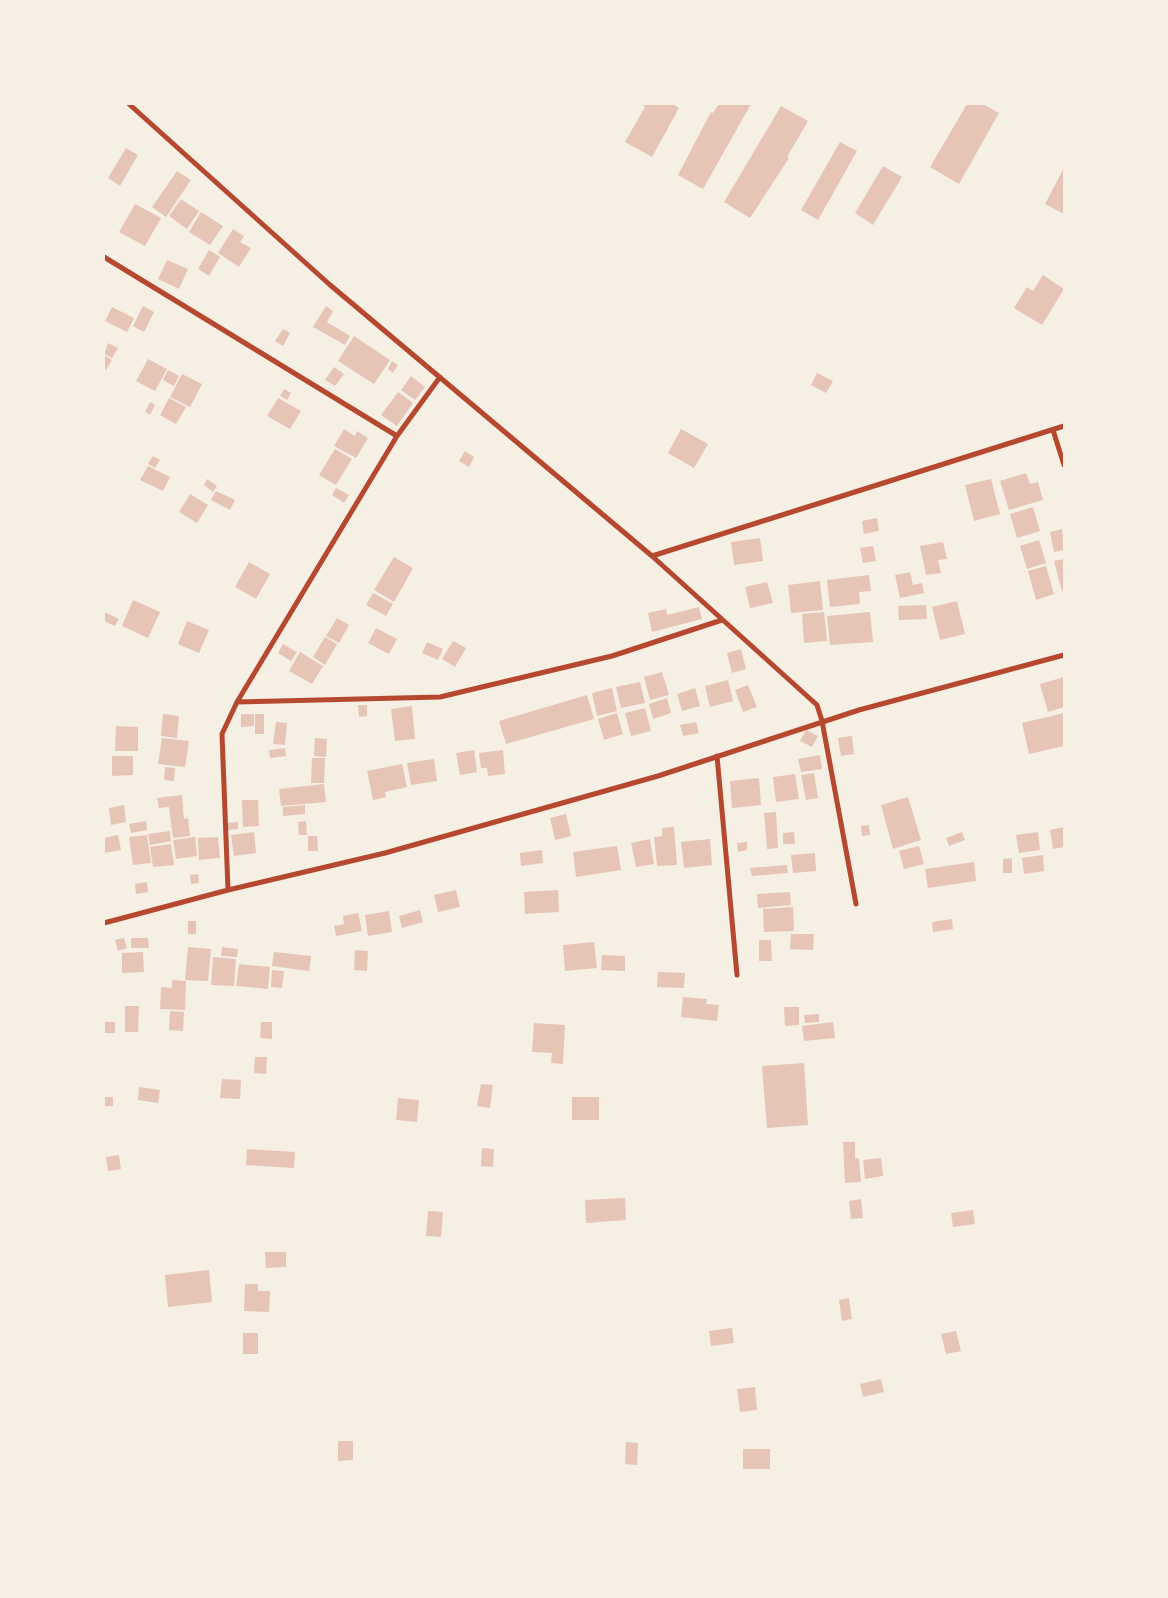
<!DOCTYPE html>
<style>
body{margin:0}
#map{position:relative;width:1168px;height:1598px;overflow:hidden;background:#f6efe4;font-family:Figtree,sans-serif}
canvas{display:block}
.frame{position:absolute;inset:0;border:105px solid #f6efe4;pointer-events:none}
</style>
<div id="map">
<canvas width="1168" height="1598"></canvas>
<div class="frame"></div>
</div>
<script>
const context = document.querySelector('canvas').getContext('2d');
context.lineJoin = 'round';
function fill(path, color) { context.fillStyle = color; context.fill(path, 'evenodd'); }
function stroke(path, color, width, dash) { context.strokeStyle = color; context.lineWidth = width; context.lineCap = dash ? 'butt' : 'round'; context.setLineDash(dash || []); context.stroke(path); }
fill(new Path2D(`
 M644,104H673L679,108L652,157L625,142L645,107L643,106Z
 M719,104H751L703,189L678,175L711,112L713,113Z
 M967,104H983L999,113L959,184L930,167Z
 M781,106L808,121L787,157L789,158L750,218L724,202Z
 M840,142L857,151L818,220L801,210Z
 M126,148L138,155L120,186L108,178Z
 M883,166L902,177L873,225L855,213Z
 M1064,168V214L1045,204Z
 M177,171L191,180L166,217L152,207Z
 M181,199L199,211L187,229L169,216Z
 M135,204L161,218L145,246L119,232Z
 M201,212L223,226L210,245L189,232Z
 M233,229L244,236L240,242L251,248L239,267L218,253Z
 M209,250L220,257L209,276L198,269Z
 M167,260L188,269L179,289L158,279Z
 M1043,275L1064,289L1042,325L1014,308L1027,287L1033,291Z
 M143,306L154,312L144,332L133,326Z
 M326,306L333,311L327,322L350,336L345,345L313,327Z
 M112,307L134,318L127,332L105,321Z
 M283,329L290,333L283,346L275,341Z
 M354,336L390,360L374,384L338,361Z
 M108,343L118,348L112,358L104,354Z
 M104,355L112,360L106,370L104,369Z
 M148,359L167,369L155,391L136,381Z
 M392,361L398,365L393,373L388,369Z
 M334,367L344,374L335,386L325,380Z
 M168,370L179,376L174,386L163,380Z
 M817,373L833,381L826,393L811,385Z
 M182,374L202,384L190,407L170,397Z
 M411,376L425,387L415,400L401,390Z
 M284,389L291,393L287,400L280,396Z
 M398,392L413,403L397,426L381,415Z
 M169,398L186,407L176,424L160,415Z
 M278,398L301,411L290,429L267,416Z
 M150,402L155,405L150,415L145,412Z
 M344,429L355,436L357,431L368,438L356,458L334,446Z
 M681,429L708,444L694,468L668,453Z
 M335,449L352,459L336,485L319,475Z
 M465,451L474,457L469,467L459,461Z
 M153,456L160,460L155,468L148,464Z
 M148,466L170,477L163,491L140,480Z
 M1026,473L1030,484L1038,482L1043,500L1009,510L1000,481Z
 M207,479L217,486L213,492L204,485Z
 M991,479L1000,514L974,521L965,485Z
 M336,488L349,495L344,503L332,495Z
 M216,491L235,500L230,510L211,500Z
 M190,494L208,505L197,523L179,512Z
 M1033,507L1040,531L1017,538L1010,514Z
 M877,518L879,531L864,534L862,521Z
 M1062,529L1064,550L1054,552L1050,532Z
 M760,538L763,561L734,565L731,542Z
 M1039,540L1046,563L1027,569L1020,546Z
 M943,542L947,559L938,560L941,573L926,575L920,546Z
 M873,546L876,561L863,563L860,548Z
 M394,557L413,568L394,602L374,590Z
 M1064,559V591H1062L1054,561Z
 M249,562L270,574L256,599L235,587Z
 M1046,566L1054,594L1036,600L1028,571Z
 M910,572L913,585L922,583L924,593L900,598L895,575Z
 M869,575L871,591L859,592L860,604L830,607L827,580Z
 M820,581L823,610L791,613L788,585Z
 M767,582L773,603L750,608L745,587Z
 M373,593L393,604L386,616L366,605Z
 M133,600L160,612L148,638L122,626Z
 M957,601L965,634L940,640L932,607Z
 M926,605L927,619L899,620L898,606Z
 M699,607L702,619L652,632L648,613L666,609L667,615Z
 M104,612L119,619L115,626L104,621Z
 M824,612L827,641L804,643L802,614Z
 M870,612L873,642L830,645L827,616Z
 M337,618L349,625L339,643L326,636Z
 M187,621L209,630L199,653L178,644Z
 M376,628L397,639L389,654L368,643Z
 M325,637L337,644L325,665L313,657Z
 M453,641L466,648L455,667L442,659Z
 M427,642L443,649L438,660L422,653Z
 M283,644L297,652L291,661L278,653Z
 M741,649L746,669L732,673L727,653Z
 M300,652L323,666L312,684L289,671Z
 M662,672L669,695L650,700L644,677Z
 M1064,677V707L1048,712L1040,684Z
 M728,680L733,701L710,707L705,686Z
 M640,682L645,703L621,708L616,687Z
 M748,685L757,707L743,712L735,690Z
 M612,688L617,711L597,716L592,693Z
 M695,688L700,706L682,711L677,694Z
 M587,695L594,719L506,744L499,721Z
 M667,698L671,713L653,719L649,704Z
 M358,705H367V716L359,717Z
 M412,706L415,739L395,741L391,709Z
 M645,708L651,731L631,736L625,713Z
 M617,713L623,734L604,740L598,719Z
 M1064,713V746L1029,754L1022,723Z
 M163,714L179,716L177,738L161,736Z
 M241,714H254V726L241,727Z
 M255,714H264V734H255Z
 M276,722L287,723L285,745L273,744Z
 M696,722L699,733L683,736L680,725Z
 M116,726L138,727V751H115Z
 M806,730L818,736L812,747L800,741Z
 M852,736L854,754L841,756L838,738Z
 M162,738L189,741L185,767L158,764Z
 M315,738L327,739L326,757L314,756Z
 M285,748L286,756L270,758L269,750Z
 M474,750L477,772L460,775L456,753Z
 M503,750L505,774L488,776L487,768H481L479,753Z
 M820,755L822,769L801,772L798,759Z
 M112,756H133V775L112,776Z
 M312,758H325L324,783H311Z
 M434,759L437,781L411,785L407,763Z
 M402,764L407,787L385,792L386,797L373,800L367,771Z
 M165,767L175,768L174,781L164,780Z
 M814,773L818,798L806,800L801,775Z
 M795,774L799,799L776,802L773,777Z
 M759,778L761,805L732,808L730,781Z
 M324,784L326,802L281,806L279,789Z
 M182,795L184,819L188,818L190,836L173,838L169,807L159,808L157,798Z
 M908,797L921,840L893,849L881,805Z
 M242,800H258L259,826L243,827Z
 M124,805L126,822L111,825L109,808Z
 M305,805V814L283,816V807Z
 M776,812L778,848L767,849L764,813Z
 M566,814L571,836L555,840L550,818Z
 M146,821L147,830L131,833L129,824Z
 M306,821L307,835H299L298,822Z
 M238,822V829L227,830V823Z
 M869,825L870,835L862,836L861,826Z
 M674,827L677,865L657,866L654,837L662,836V828Z
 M1064,827V847L1053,849L1050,830Z
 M170,831L171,841L150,845L148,834Z
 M254,832L256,853L234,856L231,835Z
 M794,832L795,844H783V833Z
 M962,832L965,840L949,846L946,838Z
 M1038,832L1040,850L1019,853L1016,835Z
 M118,835L121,850L104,853V838Z
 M147,835L151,863L133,865L129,837Z
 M308,836H317L318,851H308Z
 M195,837L197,856L176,859L173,840Z
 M218,837L220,858L199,860L198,838Z
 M650,839L654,864L636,867L631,843Z
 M710,839L712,865L684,868L681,842Z
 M747,842V850L738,852L737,843Z
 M171,844L174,865L153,867L150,847Z
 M617,846L621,870L576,877L573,852Z
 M919,846L924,864L904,869L899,851Z
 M542,850L543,863L521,866L520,853Z
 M815,853L816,871L793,873L791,855Z
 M1043,855L1044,871L1024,874L1022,858Z
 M1012,858V873H1003V859Z
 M974,862L976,881L928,888L925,869Z
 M787,865L788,873L752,876L750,868Z
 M198,874L199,883L191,884L190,875Z
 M147,882L148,892L136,894L135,884Z
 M456,890L460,907L438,912L434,895Z
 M558,890L559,912L525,914L524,892Z
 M790,892L791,905L758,908L757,894Z
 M793,907L794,931L764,932L763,909Z
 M420,910L423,922L402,928L399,916Z
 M389,911L392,932L368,936L365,915Z
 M358,913L362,931L336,936L334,926L344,924L343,916Z
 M952,919L953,929L933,932L932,922Z
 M188,921H196V934H188Z
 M791,934H814L813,950L790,949Z
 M124,938L127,948L118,951L115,940Z
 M131,938H148L149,948H131Z
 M759,940H771L772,961H759Z
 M594,942L597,968L565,971L563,945Z
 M188,947L211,949L208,981L185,980Z
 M222,947L238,949L237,957L221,956Z
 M355,950L368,951L367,971L354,970Z
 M143,952L144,972L122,973V953Z
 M274,952L311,956L309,971L272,966Z
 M602,955L625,956V971L601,970Z
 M213,957L236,959L234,986L211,985Z
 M239,964L270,967L268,989L236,986Z
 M272,970L284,971L282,988L271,987Z
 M658,972L685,973L684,988L657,987Z
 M172,980L186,981L185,1010L160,1009L161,987L172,988Z
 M683,997L707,999L706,1004L719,1005L717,1021L681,1017Z
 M125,1006H139L138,1032H125Z
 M784,1007H799V1025L785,1026Z
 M170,1011L184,1012L183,1031L169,1030Z
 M819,1014V1022L805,1023L804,1015Z
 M104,1022H115V1033H104Z
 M261,1022H272V1039L260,1038Z
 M833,1022L835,1038L804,1041L802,1026Z
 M534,1023L565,1025L563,1064L551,1063L552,1053L532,1052Z
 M255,1057H267L266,1074L254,1073Z
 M804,1063L808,1125L767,1128L762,1066Z
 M222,1079L241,1080L240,1099L220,1098Z
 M481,1084L493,1085L490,1108L477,1106Z
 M139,1087L160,1090L158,1103L138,1100Z
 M105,1097H113V1106H105Z
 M572,1097H599V1120H572Z
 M398,1098L419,1100L417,1122L396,1120Z
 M843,1142H855V1159L859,1158L861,1182L845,1183Z
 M482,1148L494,1149L493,1167L481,1166Z
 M247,1149L295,1152L294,1168L246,1165Z
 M119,1155L121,1169L108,1171L106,1157Z
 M881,1158L883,1176L865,1179L863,1160Z
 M625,1198L626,1220L586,1223L585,1200Z
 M861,1199L863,1218L851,1219L849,1201Z
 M973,1210L975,1224L953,1227L951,1213Z
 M428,1211L443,1212L441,1237L426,1236Z
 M265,1252H286V1267L266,1268Z
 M209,1270L212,1302L168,1307L165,1275Z
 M245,1284H258V1291H270L269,1312L244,1311Z
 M849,1298L852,1319L842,1321L839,1300Z
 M732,1328L734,1343L711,1346L709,1331Z
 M956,1331L961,1351L946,1354L941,1334Z
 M243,1333H258V1354H243Z
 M881,1379L884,1392L863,1397L860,1384Z
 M755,1387L757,1410L740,1412L737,1389Z
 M338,1441H353V1460L338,1461Z
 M626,1442L638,1443L637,1465L625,1464Z
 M743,1449H770V1469H743Z`), '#e6c5b7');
stroke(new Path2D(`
 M129,104L329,284L652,556L817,705L822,721L856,904
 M104,257L397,436
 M1053,430L1064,465
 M652,556L1064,426
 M237,702L440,697L612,656L722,620
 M717,756L737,975
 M228,890L222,734L237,702L397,436L440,377
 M104,923L228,890L385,853L658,776L859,710L1064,655`), '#b5482f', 5);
</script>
